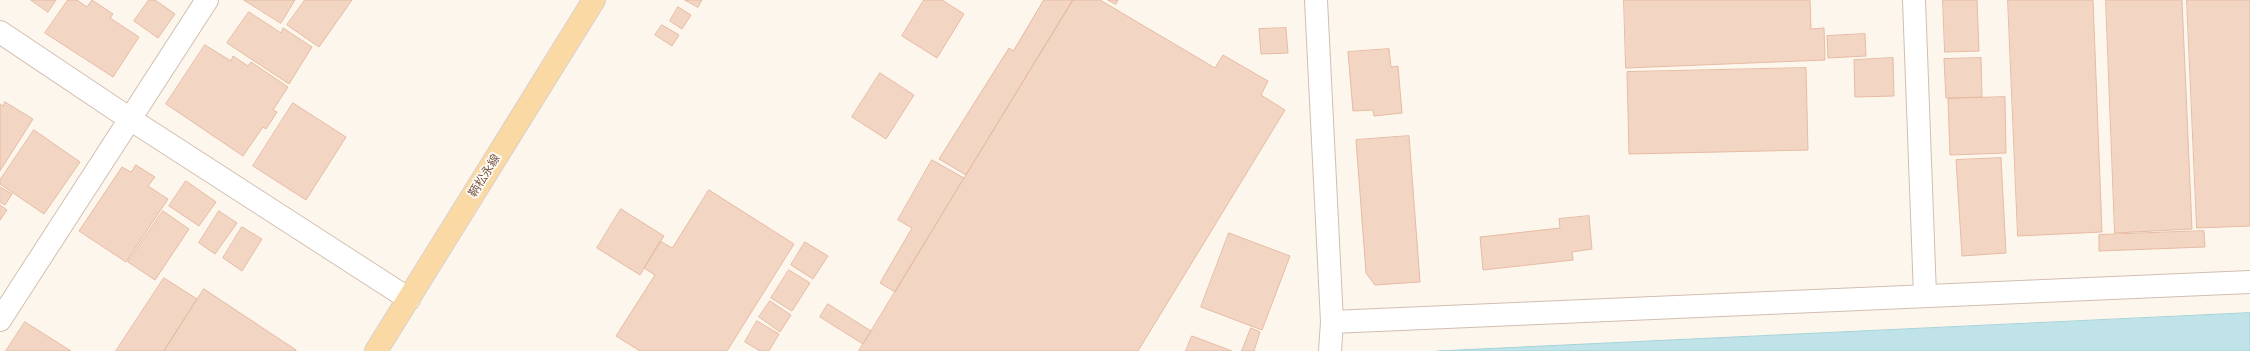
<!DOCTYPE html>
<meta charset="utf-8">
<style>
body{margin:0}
canvas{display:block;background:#fdf6ec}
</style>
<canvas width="2250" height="351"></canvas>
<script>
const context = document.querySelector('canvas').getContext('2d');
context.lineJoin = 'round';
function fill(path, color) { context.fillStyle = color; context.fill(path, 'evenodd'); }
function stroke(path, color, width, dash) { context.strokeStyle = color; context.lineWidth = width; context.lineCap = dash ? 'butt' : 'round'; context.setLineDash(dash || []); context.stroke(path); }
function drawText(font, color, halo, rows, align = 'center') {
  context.font = font + ' Signika,"Noto Sans JP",sans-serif'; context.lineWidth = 3.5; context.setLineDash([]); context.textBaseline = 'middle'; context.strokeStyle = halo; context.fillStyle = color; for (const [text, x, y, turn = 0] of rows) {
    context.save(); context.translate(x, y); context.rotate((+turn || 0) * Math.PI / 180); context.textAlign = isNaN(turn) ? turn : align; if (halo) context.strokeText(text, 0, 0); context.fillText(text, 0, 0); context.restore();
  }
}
const water = new Path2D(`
 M2250,313V351H1438Z`);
fill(water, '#bfe3e8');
stroke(water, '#a5d3da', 1);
const building = new Path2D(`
 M31,0H56L48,12Z
 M68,0H77L87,7L92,0L113,14L110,18L139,37L113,77L45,33Z
 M149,0H155L175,14L158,38L134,21Z
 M244,0H295L281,23Z
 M305,0H352L319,47L287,25Z
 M685,0H702L698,7Z
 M924,0H942L964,14L937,58L902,36Z
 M1044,0H1073L966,175L939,159L1009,48L1013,51Z
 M1073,0H1100L1215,68L1223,55L1268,81L1261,95L1285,110L1138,351H859Z
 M1108,0H1118L1116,4Z
 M1624,0H1810L1811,29L1824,28L1825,60L1626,68Z
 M1943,0H1977L1979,51L1945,52Z
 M2008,0H2093L2102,232L2018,236Z
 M2106,0H2182L2192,229L2115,233Z
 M2187,0H2250V226L2197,228Z
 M678,7L691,15L682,29L670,21Z
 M249,12L281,33L283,28L312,47L289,84L227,43Z
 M662,25L679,35L672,46L655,35Z
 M1286,28L1288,53L1261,54L1259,29Z
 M1865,34L1866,56L1828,58L1827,36Z
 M205,45L231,61L233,56L248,66L251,62L288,87L273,110L277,112L266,129L263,127L243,156L166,104Z
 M1389,49L1391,67L1398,66L1402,113L1374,116L1373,110L1353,111L1348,52Z
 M1893,58L1894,96L1855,97L1854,60Z
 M1981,58L1982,97L1946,98L1944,59Z
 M1806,68L1808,150L1629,154L1627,72Z
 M880,73L914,95L886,139L852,117Z
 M2005,97L2006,153L1950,155L1948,99Z
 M5,102L33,119L0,171V104L3,106Z
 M293,103L346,137L306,200L253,166Z
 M34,130L80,162L44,214L0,184V180Z
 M1409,136L1420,282L1375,285L1366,273L1356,140Z
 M2001,158L2006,253L1962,256L1956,160Z
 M932,160L964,178L895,292L880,283L912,228L898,220Z
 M136,165L155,177L148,186L168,199L126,262L79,231L122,167L131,172Z
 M186,181L216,202L199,226L169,206Z
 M0,187L12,194L5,205L0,202Z
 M709,190L794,244L727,351H640L616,336L655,275L644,268L660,241L672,248Z
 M0,205L7,210L0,220Z
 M621,209L664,236L640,275L597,248Z
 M163,211L189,229L155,280L128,262Z
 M219,211L237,223L215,254L199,243Z
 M1589,216L1592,249L1572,252L1573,260L1483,270L1480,237L1560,228L1559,219Z
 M242,227L262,239L242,271L223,258Z
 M2204,231L2205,247L2099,251V235Z
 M1229,233L1290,256L1262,330L1201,307Z
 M805,242L828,256L813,279L791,265Z
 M789,270L810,283L792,311L771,298Z
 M164,278L197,299L164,351H116Z
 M204,289L296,350V351H164Z
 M770,301L791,315L780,332L759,317Z
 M828,304L871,331L863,344L820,317Z
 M757,321L779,334L769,351H760L745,342Z
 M25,322L71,351H6Z
 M1251,328L1260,332L1254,351H1242Z
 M1192,336L1232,351H1186Z`);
fill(building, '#f3d5c3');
stroke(building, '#e6bba3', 1);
const minor = new Path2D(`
 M1316,0L1332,322L1330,351
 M1914,0L1925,295
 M0,32L130,119L409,299
 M0,320L207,0
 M1332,322L2250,282`);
const major = new Path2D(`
 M376,351L594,0`);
stroke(minor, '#d1beb0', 24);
stroke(major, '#dad1cd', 24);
stroke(minor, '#fff', 22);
stroke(major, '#fbd9a5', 22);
drawText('12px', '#7a5c4d', '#fffaf3', [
 ["鞆松永線",485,176,-58]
]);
</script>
